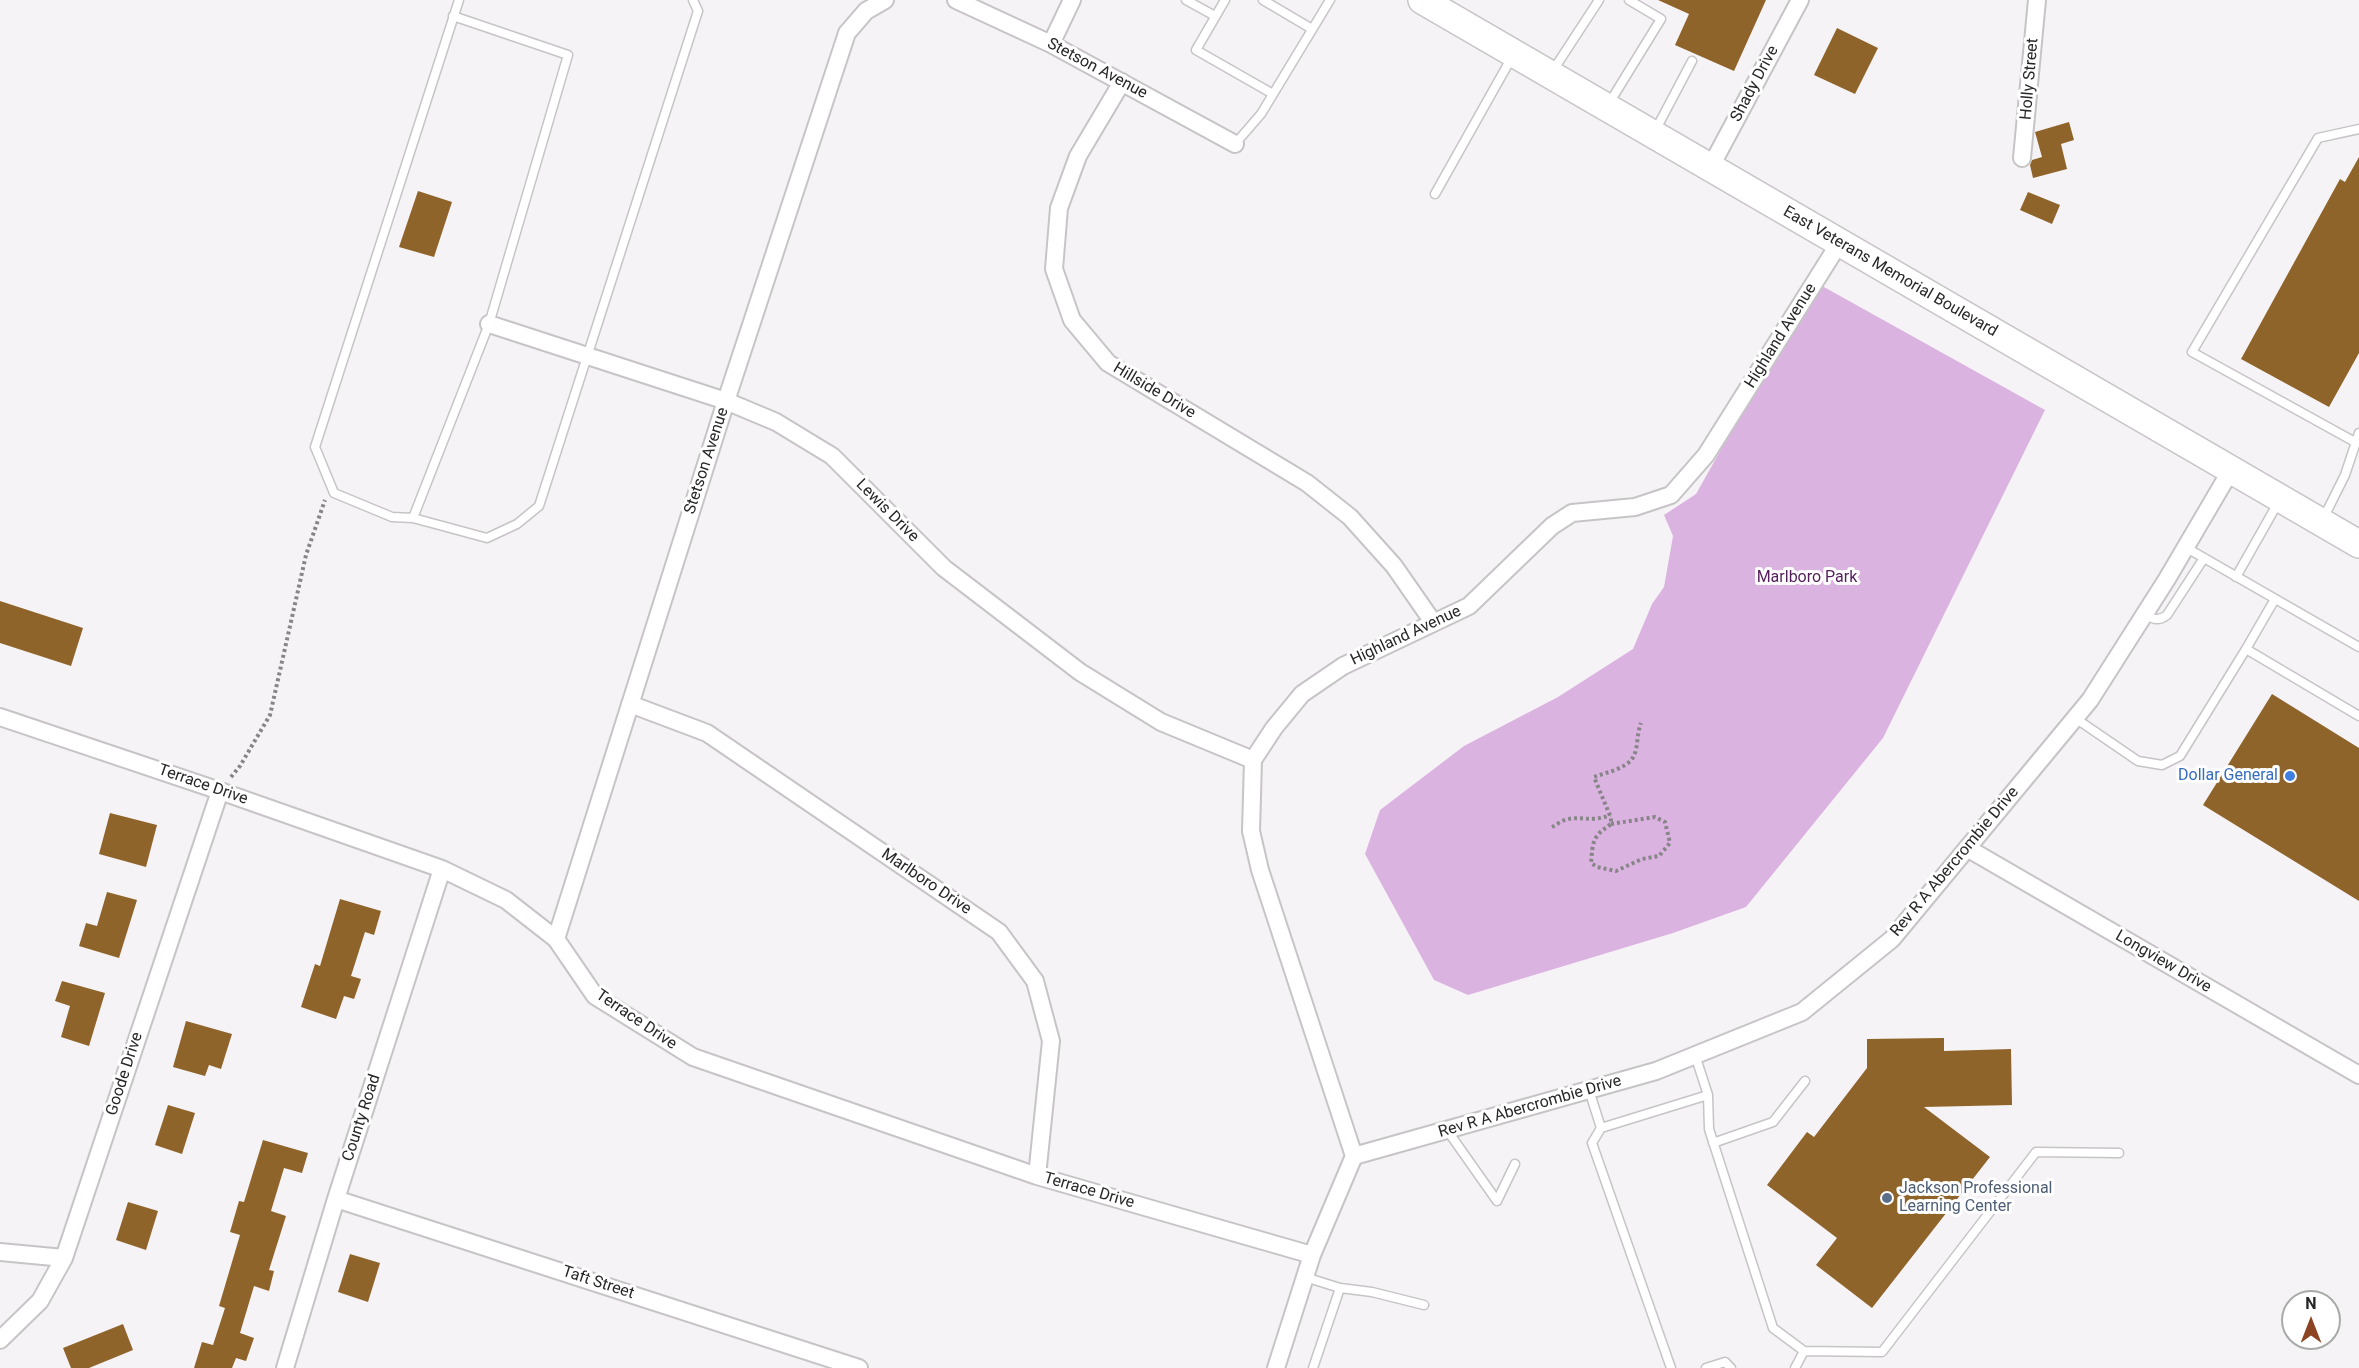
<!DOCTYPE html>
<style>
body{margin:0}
#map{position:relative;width:2359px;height:1368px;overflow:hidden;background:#f6f3f6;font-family:Roboto,sans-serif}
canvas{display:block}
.north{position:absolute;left:2281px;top:1290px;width:60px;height:60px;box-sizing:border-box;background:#fff;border:2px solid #a9a9a9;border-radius:50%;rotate:0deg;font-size:16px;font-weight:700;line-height:24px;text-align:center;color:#282728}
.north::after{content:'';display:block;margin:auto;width:21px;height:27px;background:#8b4322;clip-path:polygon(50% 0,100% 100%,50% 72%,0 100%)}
</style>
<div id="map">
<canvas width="2359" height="1368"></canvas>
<div class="north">N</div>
</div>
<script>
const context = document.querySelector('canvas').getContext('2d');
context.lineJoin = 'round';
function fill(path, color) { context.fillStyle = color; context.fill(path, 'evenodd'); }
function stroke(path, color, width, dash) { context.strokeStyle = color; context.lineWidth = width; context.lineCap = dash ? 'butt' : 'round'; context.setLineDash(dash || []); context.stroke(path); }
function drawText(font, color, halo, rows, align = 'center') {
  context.font = font + ' Roboto,sans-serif'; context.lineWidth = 6; context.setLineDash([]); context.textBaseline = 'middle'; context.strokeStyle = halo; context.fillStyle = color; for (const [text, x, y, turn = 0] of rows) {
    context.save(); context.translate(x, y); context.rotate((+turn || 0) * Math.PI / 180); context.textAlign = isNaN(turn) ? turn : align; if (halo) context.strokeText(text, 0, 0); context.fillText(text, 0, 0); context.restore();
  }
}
fill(new Path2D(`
 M1815,282L2045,410L1883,738L1746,907L1673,933L1468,995L1434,980L1365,854L1380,810L1464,746L1558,697L1633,649L1652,604L1664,587L1673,536L1664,515L1696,494Z`), '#dbb3e1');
fill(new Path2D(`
 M1658,0H1766L1734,71L1675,45L1689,14Z
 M1837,28L1878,48L1855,94L1814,75Z
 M2069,122L2074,140L2061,144L2067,169L2033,178L2030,165L2032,160L2042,157L2035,132Z
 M2359,157V353L2329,407L2241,359L2340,179L2345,182Z
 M418,191L452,202L434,257L399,247Z
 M2028,192L2060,205L2052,224L2020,210Z
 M0,601L83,628L71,666L0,643Z
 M2272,694L2359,748V901L2203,805Z
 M110,813L157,825L146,867L99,854Z
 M107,892L137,900L119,958L79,946L86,923L97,926Z
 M340,899L381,911L374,935L365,932L351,976L361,979L354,999L344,996L336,1019L301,1007L315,964L320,966Z
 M62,981L105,993L89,1046L61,1037L70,1006L55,1001Z
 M186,1021L232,1034L221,1069L209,1065L205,1076L173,1067Z
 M1944,1038V1051L2011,1049L2012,1105L1924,1107L1990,1157L1872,1308L1816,1265L1837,1238L1767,1185L1807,1132L1814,1137L1867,1068V1039Z
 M168,1105L195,1113L182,1154L155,1145Z
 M263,1140L308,1153L302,1173L284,1168L271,1211L286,1216L269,1270L274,1271L269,1291L254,1286L240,1333L254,1338L246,1361L236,1358L232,1368H194L202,1342L213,1345L225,1308L219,1306L240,1235L230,1232L239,1201L244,1202Z
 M128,1202L158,1211L146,1250L116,1240Z
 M350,1254L380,1263L368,1302L338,1292Z
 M123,1324L133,1350L89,1368H71L63,1348Z`), '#8f642a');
const service = new Path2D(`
 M459,0L315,447L334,493L392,517L413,518L487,538L517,524L539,506L698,11L693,0
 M1186,0L1215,16
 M1225,0L1196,50L1273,94
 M1263,0L1312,29
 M1552,72L1599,0
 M1608,105L1661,19L1629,0
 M1655,131L1692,61
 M1235,144L1261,114L1330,0
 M1435,194L1512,57
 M2355,442L2192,352L2318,138L2359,129
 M413,518L489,324L568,55L453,16
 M2323,519L2345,475L2359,433
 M2185,547L2359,647
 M2236,577L2279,501
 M2144,614C2153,619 2158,622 2167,615L2204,558
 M2246,649L2275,599
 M2075,718L2138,761L2162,765L2180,756L2246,649L2359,716
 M1695,1055L1708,1095L1709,1129L1773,1328L1804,1351L1882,1352L2036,1152L2119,1153
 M1589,1090L1601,1128L1592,1143L1671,1368
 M1601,1128L1708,1095
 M1447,1130L1497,1201L1515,1164
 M1713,1143L1773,1122L1805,1081
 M1305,1277L1340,1288L1313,1368
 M1340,1288L1372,1292L1424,1305
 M1706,1368L1725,1362L1731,1368
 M1795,1368L1804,1351`);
const minor = new Path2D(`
 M956,0L1051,44L1235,144
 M1051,44L1072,0
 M1122,82L1078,156L1059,208L1054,269L1072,320L1108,363L1307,483L1350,517L1394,566L1433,622
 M2022,158L2037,0
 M1710,168L1800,0
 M489,324L726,401L776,422L832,456L944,568L1080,672L1161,722L1253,760
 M630,704L707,733L999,932L1035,981L1051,1041L1037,1176
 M0,717L220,791L442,869L506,900L556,939L595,996L693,1057L1037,1176L1312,1255
 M1967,848L2359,1075
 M556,939L726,401L847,33L866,11L885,0
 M1354,1156L1260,870L1251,831L1253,760L1274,728L1302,694L1343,666L1469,606L1552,526L1572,513L1635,507L1671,495L1706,455L1840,242
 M336,1199L859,1368
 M0,1252L64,1258
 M0,1340L40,1301L64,1258L220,791
 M285,1368L336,1199L442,869
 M1276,1368L1312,1255L1354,1156L1656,1071L1802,1012L1892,939L2090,700L2167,579L2231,470`);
const primary = new Path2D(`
 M1422,0L2359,544`);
stroke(service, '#c7c4c7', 11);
stroke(minor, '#c7c4c7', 20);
stroke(primary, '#c7c4c7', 30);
stroke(new Path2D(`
 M231,777L240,766L270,715L306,555L325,500
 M1611,824L1655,817L1665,822L1670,843L1659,856L1642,859L1616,871L1597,867L1591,863C1593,841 1592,837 1611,824V818L1594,777C1607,772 1631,768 1635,753C1638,744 1637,733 1641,723
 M1552,827C1556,825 1561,821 1565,820C1580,815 1591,823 1610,815`), '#878587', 4, [3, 3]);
stroke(service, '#fff', 8);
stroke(minor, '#fff', 16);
stroke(primary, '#fff', 27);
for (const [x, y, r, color] of [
 [2290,776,6,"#3f7fe0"],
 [1887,1198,6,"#5c6f8a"]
]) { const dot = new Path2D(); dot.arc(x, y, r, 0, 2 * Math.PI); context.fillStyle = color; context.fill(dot); stroke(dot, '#fff', 2); }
drawText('16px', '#282728', '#fff', [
 ["Stetson Avenue",1097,69,28],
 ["Holly Street",2030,79,-85],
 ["Shady Drive",1755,84,-62],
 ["East Veterans Memorial Boulevard",1890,272,30],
 ["Highland Avenue",1781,336,-58],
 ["Hillside Drive",1154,391,31],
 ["Stetson Avenue",707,461,-72],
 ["Lewis Drive",887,511,45],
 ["Highland Avenue",1406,636,-25],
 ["Terrace Drive",203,785,19],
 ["Rev R A Abercrombie Drive",1955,862,-50],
 ["Marlboro Drive",926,882,34],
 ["Longview Drive",2163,962,30],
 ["Terrace Drive",636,1020,34],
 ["Goode Drive",125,1074,-72],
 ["Rev R A Abercrombie Drive",1530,1107,-16],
 ["County Road",362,1118,-72],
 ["Terrace Drive",1089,1191,16],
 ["Taft Street",598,1283,18]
]);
drawText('16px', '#561d5e', '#fff', [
 ["Marlboro Park",1807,578]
]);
drawText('16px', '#366cbe', '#fff', [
 ["Dollar General",2278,776]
], 'right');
drawText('16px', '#4e5e75', '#fff', [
 ["Jackson Professional",1899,1189],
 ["Learning Center",1899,1207]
], 'left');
</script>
